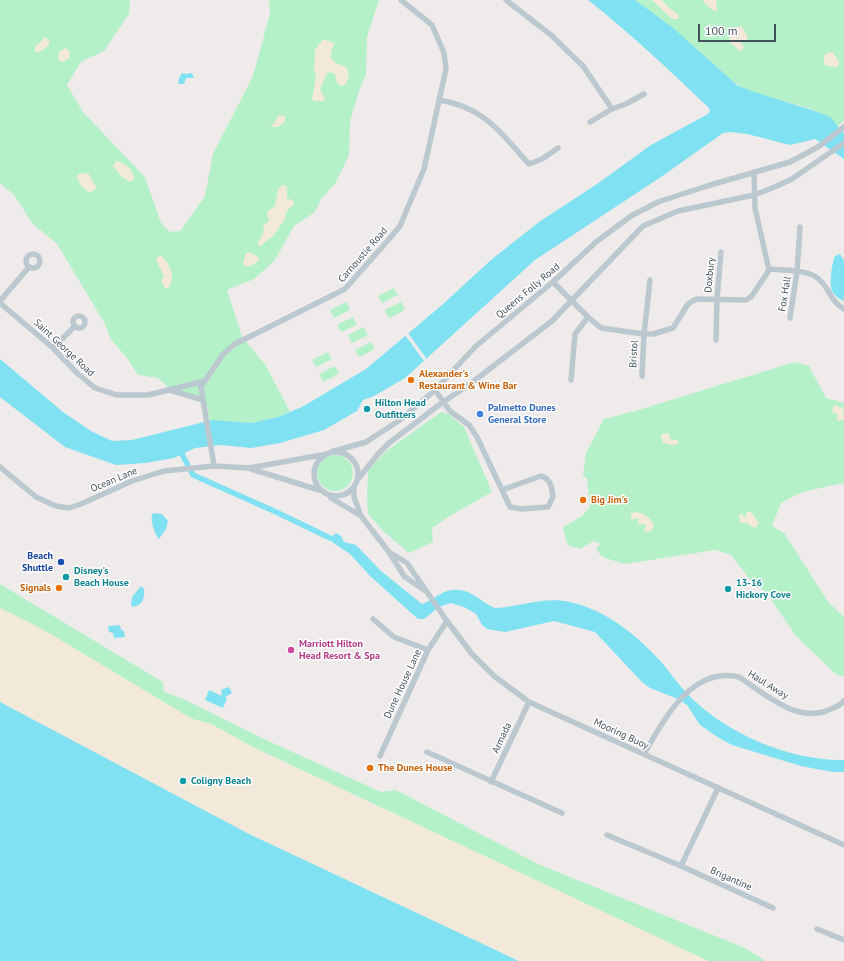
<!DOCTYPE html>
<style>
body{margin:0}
#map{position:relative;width:844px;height:961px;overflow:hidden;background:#efebeb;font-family:"PT Sans",sans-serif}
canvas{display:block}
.scale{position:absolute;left:698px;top:24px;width:78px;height:18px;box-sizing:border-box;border:2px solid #43515a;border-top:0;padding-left:5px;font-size:12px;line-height:14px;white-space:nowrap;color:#43515a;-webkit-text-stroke:3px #fff;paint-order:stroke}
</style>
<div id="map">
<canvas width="844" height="961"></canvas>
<div class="scale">100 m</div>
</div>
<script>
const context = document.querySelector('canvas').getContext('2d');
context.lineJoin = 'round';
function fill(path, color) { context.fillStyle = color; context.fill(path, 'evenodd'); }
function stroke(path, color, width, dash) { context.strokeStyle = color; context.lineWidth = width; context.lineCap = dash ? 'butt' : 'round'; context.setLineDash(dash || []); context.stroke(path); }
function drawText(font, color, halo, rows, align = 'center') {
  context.font = font + ' "PT Sans",sans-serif'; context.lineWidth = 3; context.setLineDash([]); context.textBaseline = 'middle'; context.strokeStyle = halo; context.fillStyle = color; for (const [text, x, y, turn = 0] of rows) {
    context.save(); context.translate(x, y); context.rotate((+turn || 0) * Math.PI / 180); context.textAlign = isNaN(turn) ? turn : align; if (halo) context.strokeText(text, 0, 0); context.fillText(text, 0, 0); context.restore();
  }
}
fill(new Path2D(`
 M0,0H130L129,14L104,51L81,62L67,85L83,112L145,177L161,223L170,232L180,231L205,196L213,154L253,76L270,14L269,0H379L367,37L366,74L359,91L350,122L349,155L336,182L321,199L315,212L294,226L275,260L254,279L227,290L242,337L265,364L290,412L278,417L251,423L210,421L207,405L187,397L176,395L158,378L138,375L127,358L110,338L105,324L57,244L33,224L14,195L0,183Z
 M635,0H844V120L838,126C817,104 779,102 752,92C726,82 695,48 674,29C662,19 648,10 635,0Z
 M394,288L398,295L382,303L378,296Z
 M346,302L350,310L334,318L330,310Z
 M401,302L405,310L389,318L385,310Z
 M353,317L357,325L341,332L337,325Z
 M364,327L368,335L352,343L348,335Z
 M371,342L375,349L359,357L355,350Z
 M328,352L332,359L316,367L312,360Z
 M795,362L809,366L826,398L844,403V483L802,492L781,503L772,526L784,533L829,603L844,617V676L837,675L796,636L766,592L752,582L731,555L715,550L625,564L602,557L596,549L600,544L594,541L580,549L567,545L563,527L582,516L590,507L587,478L583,476L586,453L604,419L635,411Z
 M335,366L339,374L323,382L319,374Z
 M441,412L449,414L464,427L492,492L448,517L432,528L433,542L409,553L384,532L368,514L367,495L368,471L385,452Z
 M317 473a18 18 0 1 1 36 0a18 18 0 1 1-36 0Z
 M0,584L163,682L164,692L181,698L264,739L381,792L396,790L538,864L745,948L766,961H708L255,748L211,724L192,719L42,629L0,608Z`), '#b5f1c8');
fill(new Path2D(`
 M652,0H662C665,4 673,12 678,14L679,19H672Z
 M702,0H716L717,11L712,10Z
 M739,26L742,27L748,37L746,41H739L744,46L743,50L740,51L727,40L731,38L729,36L732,33L739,34L735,29Z
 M45,37L49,40V45L40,52H35V47Z
 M323,39L334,43C334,47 331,49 331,53C330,65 341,63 347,68L349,75L346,84L342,86L337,83L335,74L331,72L327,73L320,89L325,99L324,101H314L312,99L316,77L314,69L315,50Z
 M66,48L69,51L70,58L62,62L60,61L58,56L60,51Z
 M832,52L839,61L838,67L828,66L824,64V56L827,53Z
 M279,115L285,116V122L278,127H271Z
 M116,161C124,162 135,171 134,179L130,182L121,176L113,166Z
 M88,173L97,188L90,192C84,191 78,182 77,176L79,174Z
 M282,185L287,186V198L293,201L294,204L286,212L285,219L274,235L259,247L258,242L264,232L263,226L269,221L267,212L275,206L278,190Z
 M248,252L257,256L259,260L251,266L247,267L243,264L245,255Z
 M160,255C169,261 177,278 168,288H165L161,280L164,276L156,260Z
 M834,405L843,408L844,420L838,421L836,419L838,415L832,411Z
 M668,433L671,440H678V444L672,445L663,443L661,437L662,434Z
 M635,512C644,513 650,517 654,525L652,531L647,532L644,531L646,524L638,525L639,518L631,520V514Z
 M747,512H751L759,523L756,527H752L747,523H740L739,514H742L745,518Z
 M0,608L42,629L192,719L211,724L255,749L708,961H427L0,761Z`), '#f2e9da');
fill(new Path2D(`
 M588,0H635L672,27L737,85L751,91L812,110L830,117L844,133V159L815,139L790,145L747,134L730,132L723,133L661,177L535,260L405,378L374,396L363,400L357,411L324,430L280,443L251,448L221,445L195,448L174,458L145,463L116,465L65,447L0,397V359L63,412L91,431L112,441L132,440L212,420L251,423L278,417L302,407L366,369L442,305L491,260L539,222L597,184L651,145L708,114L710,110L708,107C669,70 630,33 588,0Z
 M182,73L186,74L192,73L194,78H186L184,84H179L178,81Z
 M840,254L844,261V301C839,299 835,296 832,291C829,285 832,262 835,256Z
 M153,513L162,514L168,521L166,529L159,539C155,534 149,519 153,513Z
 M336,533L341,536L344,542L356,545L381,571L422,604C431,601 438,594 447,591C468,585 479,601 495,608C519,607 546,596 570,602C606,610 637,635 662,663C670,672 676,682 685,691C721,732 789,761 844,760V772H833L801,766L732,745L719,738L700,725L687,705L678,699L650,688L642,682L595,632L554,621L505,632L487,629L482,625L476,614L464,607L451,603L439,607L424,619H418L370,576L350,554L332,542L330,538Z
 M141,586L144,589C145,598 143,605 133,607L131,605L132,597Z
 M120,625L121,630L124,631L125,637L114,638L113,633L109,632L108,626Z
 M229,687L232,693L225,697L227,698L223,708L205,700L209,690L222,696L221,690Z
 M0,702L249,834L519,961H0Z`), '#7fe1f1');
fill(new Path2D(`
 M408,333L426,358L424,361L405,335Z`), '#efebeb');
stroke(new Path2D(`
 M182,454L193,475L274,511L330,538`), '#7fe1f1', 5.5);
stroke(new Path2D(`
 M506,0L551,35L583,66L612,109
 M439,100C484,107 500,132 529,164L542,159L558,148
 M590,122L612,109L626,104L644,94
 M754,172L755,208L769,270
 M26 261a7 7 0 1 1 14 0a7 7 0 1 1-14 0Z
 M553,282L588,317L601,328L644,334H653L673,328L688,304L696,299L746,300L751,297L770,269C784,271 804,269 816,277C829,285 830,302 844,309
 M0,301L29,267
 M0,303L53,348L77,373L95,388L117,395H148L205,381
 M73 322a6 6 0 1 1 12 0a6 6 0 1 1-12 0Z
 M790,318L797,272L800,227
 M716,340L717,299L721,252
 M53,348L75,326
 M642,376L644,334L650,280
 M571,380L575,334L588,317
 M170,390L203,400
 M435,390L450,411L469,425L477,437L510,507L522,509L548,507L553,497C552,488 551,479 541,476L502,490
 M314 474a22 22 0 1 1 44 0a22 22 0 1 1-44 0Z
 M331,452L366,442L400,420L435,390L475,347L554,281L596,242L631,216L658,202L707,186L790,162L818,147L844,127
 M214,466L201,387L223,354L235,344L345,289L390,238L400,226L424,169L446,69L444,53L432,25L401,0
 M0,467L36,497L56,506L69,508L81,504L132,481L164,471L214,466L249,468L327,454
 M251,469L319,490
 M358,479L379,453L389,443L443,402L466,387L552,321L643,226L678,211L754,195L770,189L792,179L844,143
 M354,487V497L361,516L389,552L404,576L424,590
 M331,498L361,516
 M389,552L407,563L447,621L472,654L494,676L529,702L844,845
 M373,619L394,637L428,650
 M427,752L562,813
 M644,754C664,720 691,666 739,677C765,694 798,725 831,709C835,707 841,705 844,701
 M380,756L428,650L447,621
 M491,782L529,702
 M607,835L681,866L773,908
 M681,866L718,788
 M817,929L844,940`), '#bbc8cf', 5.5);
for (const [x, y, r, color] of [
 [411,380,4,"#e8710a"],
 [367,409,4,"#0f9aa8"],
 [480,414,4,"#3f7fe0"],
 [583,500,4,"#e8710a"],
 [61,562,4,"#1a4fb4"],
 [66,577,4,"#0f9aa8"],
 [59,588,4,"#e8710a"],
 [728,589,4,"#0f9aa8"],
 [291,650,4,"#d1479c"],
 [370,768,4,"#e8710a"],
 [183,781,4,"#0f9aa8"]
]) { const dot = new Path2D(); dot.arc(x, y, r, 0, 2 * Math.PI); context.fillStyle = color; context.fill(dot); stroke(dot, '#fff', 1.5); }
drawText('10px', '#43515a', '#fff', [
 ["Carnoustie Road",363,255,-49],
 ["Doxbury",710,275,-85],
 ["Queens Folly Road",528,291,-40],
 ["Fox Hall",785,294,-81],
 ["Saint George Road",64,348,43],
 ["Bristol",634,354,-87],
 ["Ocean Lane",114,480,-23],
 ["Dune House Lane",403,684,-65],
 ["Haul Away",768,685,32],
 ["Mooring Buoy",621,734,25],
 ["Armada",502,738,-65],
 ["Brigantine",731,879,24]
]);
drawText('bold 10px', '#c56008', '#fff', [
 ["Alexander's",419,374],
 ["Restaurant & Wine Bar",419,386],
 ["Big Jim's",591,500],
 ["Signals",51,588,"right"],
 ["The Dunes House",378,768]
], 'left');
drawText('bold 10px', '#0d838f', '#fff', [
 ["Hilton Head",375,403],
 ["Outfitters",375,415],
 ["Disney's",74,571],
 ["Beach House",74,583],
 ["13-16",736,583],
 ["Hickory Cove",736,595],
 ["Coligny Beach",191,781]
], 'left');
drawText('bold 10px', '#366cbe', '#fff', [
 ["Palmetto Dunes",488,408],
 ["General Store",488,420]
], 'left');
drawText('bold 10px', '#164399', '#fff', [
 ["Beach",53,556],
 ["Shuttle",53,568]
], 'right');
drawText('bold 10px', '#b23c85', '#fff', [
 ["Marriott Hilton",299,644],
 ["Head Resort & Spa",299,656]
], 'left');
</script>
